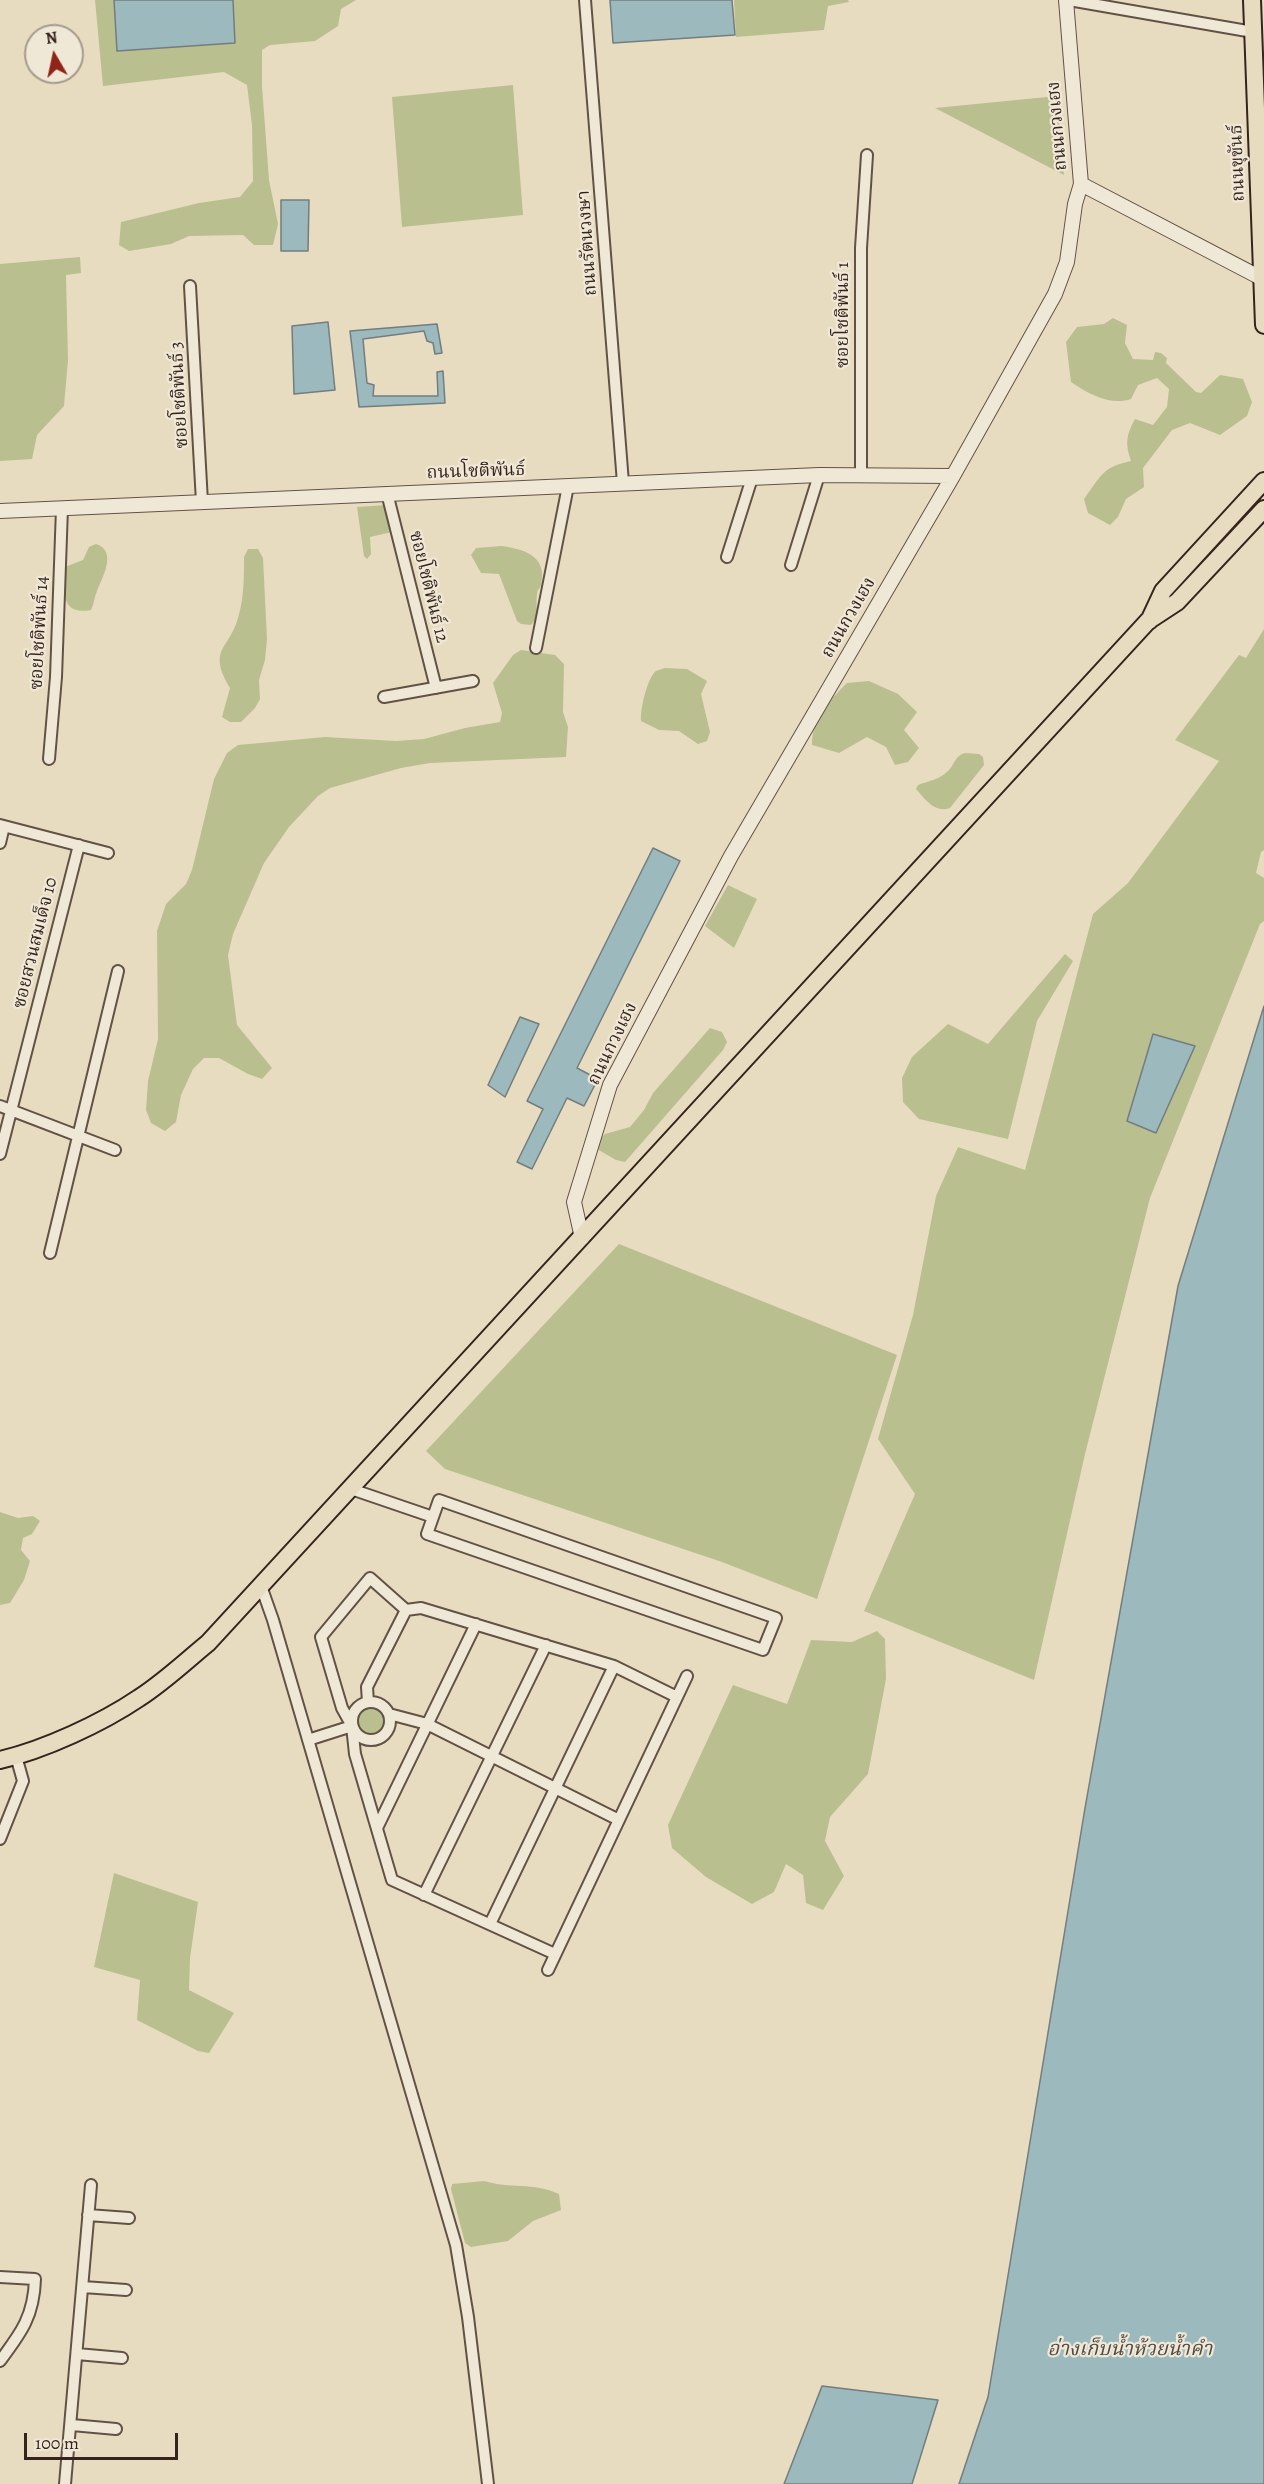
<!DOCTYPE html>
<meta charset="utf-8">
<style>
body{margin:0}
#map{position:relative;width:1264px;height:2484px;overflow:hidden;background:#e8dcc0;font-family:Alegreya,serif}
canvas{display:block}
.north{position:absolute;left:24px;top:24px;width:60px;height:60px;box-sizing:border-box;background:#f0e8d6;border:2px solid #a59a8c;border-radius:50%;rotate:351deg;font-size:16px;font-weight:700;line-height:24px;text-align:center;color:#35241e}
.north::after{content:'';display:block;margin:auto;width:21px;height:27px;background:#8f2418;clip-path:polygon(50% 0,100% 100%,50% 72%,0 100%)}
.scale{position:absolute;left:24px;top:2433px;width:154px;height:27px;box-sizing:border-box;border:3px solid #35241e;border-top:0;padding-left:8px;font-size:18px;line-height:21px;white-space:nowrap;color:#35241e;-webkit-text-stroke:4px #f0e8d6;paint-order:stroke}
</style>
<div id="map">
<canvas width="1264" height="2484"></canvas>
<div class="north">N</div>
<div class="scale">100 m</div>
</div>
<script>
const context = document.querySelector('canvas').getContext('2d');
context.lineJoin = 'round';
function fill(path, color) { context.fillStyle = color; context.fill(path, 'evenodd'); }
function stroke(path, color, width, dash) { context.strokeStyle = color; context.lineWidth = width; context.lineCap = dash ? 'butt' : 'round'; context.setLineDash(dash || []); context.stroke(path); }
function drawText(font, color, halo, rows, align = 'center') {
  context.font = font + ' Alegreya,"Noto Serif Thai",serif'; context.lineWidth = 4.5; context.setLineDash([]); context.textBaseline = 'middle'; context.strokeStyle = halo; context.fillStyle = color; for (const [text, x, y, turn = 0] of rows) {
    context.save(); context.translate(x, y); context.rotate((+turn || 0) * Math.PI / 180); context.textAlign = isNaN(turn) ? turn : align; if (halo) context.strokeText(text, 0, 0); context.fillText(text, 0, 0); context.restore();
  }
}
fill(new Path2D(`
 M95,0H356L341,9L338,26L315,41L270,45L262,50V86L269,180L278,224L273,245H254L243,235L189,236L171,244L129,251L119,245L121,222L199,203L240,197L253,181L252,125L247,85L224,72L103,86Z
 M734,0H848L849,2L828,6L824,30L736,37Z
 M513,85L523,215L402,227L392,97Z
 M1057,96L1064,175L935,108Z
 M80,257L81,273L66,275L68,360L64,406L37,435L32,459L0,461V264Z
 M1113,318L1127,325L1125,343L1133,359L1153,360L1155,352L1161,353L1167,358L1166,363L1196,392L1201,393L1220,375L1243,379L1252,402L1247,416L1220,435L1190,423L1172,430L1143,468L1144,487L1126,499L1118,517L1110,525L1088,513L1084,499C1101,476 1102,467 1131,461C1125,444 1126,435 1135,419L1153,425L1167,407L1169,389L1157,378L1138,385L1131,399C1111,406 1088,394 1071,382L1066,342L1077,327L1104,324Z
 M387,505L392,532L370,537L371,554L367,559L364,556L357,507Z
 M96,544C118,551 102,578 97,591C94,598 94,604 91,610C59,616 64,589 65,567L83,560L89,547Z
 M501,546C523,549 548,555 541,585C539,590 538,588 537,594C536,601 537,610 537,618L531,625L521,624L517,621L499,574L481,573L471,555L476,548Z
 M248,549H258L263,558L267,639L265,660L259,680L260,699L255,708L241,722H230L222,717L230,688C206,647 231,650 239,614C244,597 244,576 244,557Z
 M1264,629V850L1261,852L1256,873L1264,878V921L1260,924L1150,1198L1085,1454L1034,1680L864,1611L915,1494L878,1439L913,1315L936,1196L958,1147L1025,1170L1093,914L1128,883L1219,761L1175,740L1239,655L1246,658Z
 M521,650L555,655L564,664L563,712L568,727L566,757L430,763L401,768L330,788L318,796L289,827L264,863L233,934L228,955L237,1025L272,1068L262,1079L248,1074L219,1058H204L193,1069L181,1095L176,1122L165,1131L151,1123L146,1110L148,1081L158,1039L157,931L166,904L186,884L192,870L214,779L227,753L238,745L325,737L396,741L424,739L465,728L500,722L502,713L493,683L513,655Z
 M665,668L687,669L707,681L701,694L710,732L707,741L698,744L679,731L659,730L641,721C640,710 647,678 656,671C657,671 664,668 665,668Z
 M869,681L898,694L917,712L904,730L919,748L908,762L895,765L886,747L867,737L839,753L812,745C812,717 828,702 847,683Z
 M965,753L979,754L983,757L984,765L950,808C935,814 925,799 916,789L918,785C929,781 941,779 949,770C955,763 955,756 965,753Z
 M728,885L757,899L734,948L705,926Z
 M1065,954L1073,961L1037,1021L1008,1139L919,1119L903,1102L902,1078L912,1057L948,1024L988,1044Z
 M710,1028L722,1032L727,1042L723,1050L625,1162L616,1160L597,1149V1141L605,1134L630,1127L644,1110L653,1093Z
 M619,1244L897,1355L817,1599L722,1562L445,1469L426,1451Z
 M0,1512L18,1518L33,1516L40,1521L32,1534L23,1538L21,1550L30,1561L24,1580L10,1603L0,1605Z
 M877,1631L885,1639L886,1679L868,1774L830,1817L825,1841L844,1876L823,1910L806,1903L803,1875L786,1864L774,1892L752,1904L706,1877L672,1848L668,1825L733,1685L787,1704L811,1640L852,1642Z
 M358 1721a13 13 0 1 1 26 0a13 13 0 1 1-26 0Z
 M114,1873L198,1902L190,1958L189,1990L234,2013L209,2053L198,2051L137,2020L140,1980L94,1967Z
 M484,2181C510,2189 533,2182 559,2194L561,2210L533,2221L508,2241L471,2247L465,2243L451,2189L452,2184Z`), '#babf90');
const water = new Path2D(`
 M114,0H233L235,43L117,51Z
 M610,0H732L735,35L613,43Z
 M281,200H309L308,251H281Z
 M328,322L335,390L294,394L292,326Z
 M437,324L442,353L435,354L433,343L427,341L424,331L363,339L367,383L374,385L373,396H438L437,372L443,371L445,403L359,407L350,331Z
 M653,848L680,861L577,1068L598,1079L584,1106L567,1098L532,1169L517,1162L543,1109L527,1101Z
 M1264,1006V2484H959L988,2397L1085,1808L1178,1286Z
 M520,1017L539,1024L505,1097L488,1085Z
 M1153,1034L1195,1046L1156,1133L1127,1121Z
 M822,2386L938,2400L912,2484H784Z`);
fill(water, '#9cb9be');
stroke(water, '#737d7e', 1.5);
const minor = new Path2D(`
 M585,0L623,483
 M1069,0L1253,32
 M190,286L202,502
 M861,475V248L867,155
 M387,493L436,688
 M727,557L752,478
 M791,565L819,475
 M536,648L568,486
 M384,697L473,681
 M49,759L56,677L62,508
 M0,825L108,853
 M0,843L4,826
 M0,1106L115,1150
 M0,1154L79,845
 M50,1253L118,971
 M351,1489L433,1517L439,1500L776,1618L763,1650L427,1534L433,1517
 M261,1586L273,1620L456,2245L468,2317L488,2484
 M406,1610L370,1578L321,1637L342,1708L352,1726L355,1754L392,1880L555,1954
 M352 1721a19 19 0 1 1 38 0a19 19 0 1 1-38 0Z
 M368,1702L367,1687L406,1610L421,1608L614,1666L677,1697
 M389,1714L427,1724L619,1820
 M308,1740L352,1726
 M377,1828L476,1624
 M0,1839L23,1781L16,1756
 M424,1895L546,1645
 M490,1924L614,1666
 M548,1970L687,1676
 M88,2215L129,2218
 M0,2277L35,2279C34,2316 21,2333 0,2361
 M83,2287L126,2290
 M77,2354L122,2358
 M72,2425L116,2429
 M65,2484L91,2185`);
const tertiary = new Path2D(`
 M1081,184L1261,278
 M0,511L819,475L953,476
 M582,1238L574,1202L610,1085L731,856L953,476L1055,294L1067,262L1075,204L1081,184L1066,0`);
const primary = new Path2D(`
 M1252,0L1264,325
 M1149,621L1163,591L1264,481
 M0,1760C44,1750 102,1723 139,1698C164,1682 186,1661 208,1643L1148,621L1177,602L1264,509`);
stroke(minor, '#625246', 14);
stroke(tertiary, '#625246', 16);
stroke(primary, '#35241e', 20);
stroke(minor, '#f0e8d6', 10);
stroke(tertiary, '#f0e8d6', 14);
stroke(primary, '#e8dcc0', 16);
drawText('18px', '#35241e', '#f0e8d6', [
 ["ถนนกวงเฮง",1058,126,-95],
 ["ถนนขุขันธ์",1238,163,-92],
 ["ถนนรัตนวงษา",588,243,-94],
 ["ซอยโชติพันธ์ 1",844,315,-90],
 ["ซอยโชติพันธ์ 3",180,395,-93],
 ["ถนนโชติพันธ์",476,472,-2],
 ["ซอยโชติพันธ์ 12",428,587,76],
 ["ถนนกวงเฮง",849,618,-60],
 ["ซอยโชติพันธ์ 14",40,633,-87],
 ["ซอยสวนสมเด็จ 10",36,943,-76],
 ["ถนนกวงเฮง",613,1044,-64]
]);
drawText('italic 20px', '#4f4946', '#f0e8d6', [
 ["อ่างเก็บน้ำห้วยน้ำคำ",1130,2350]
]);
</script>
